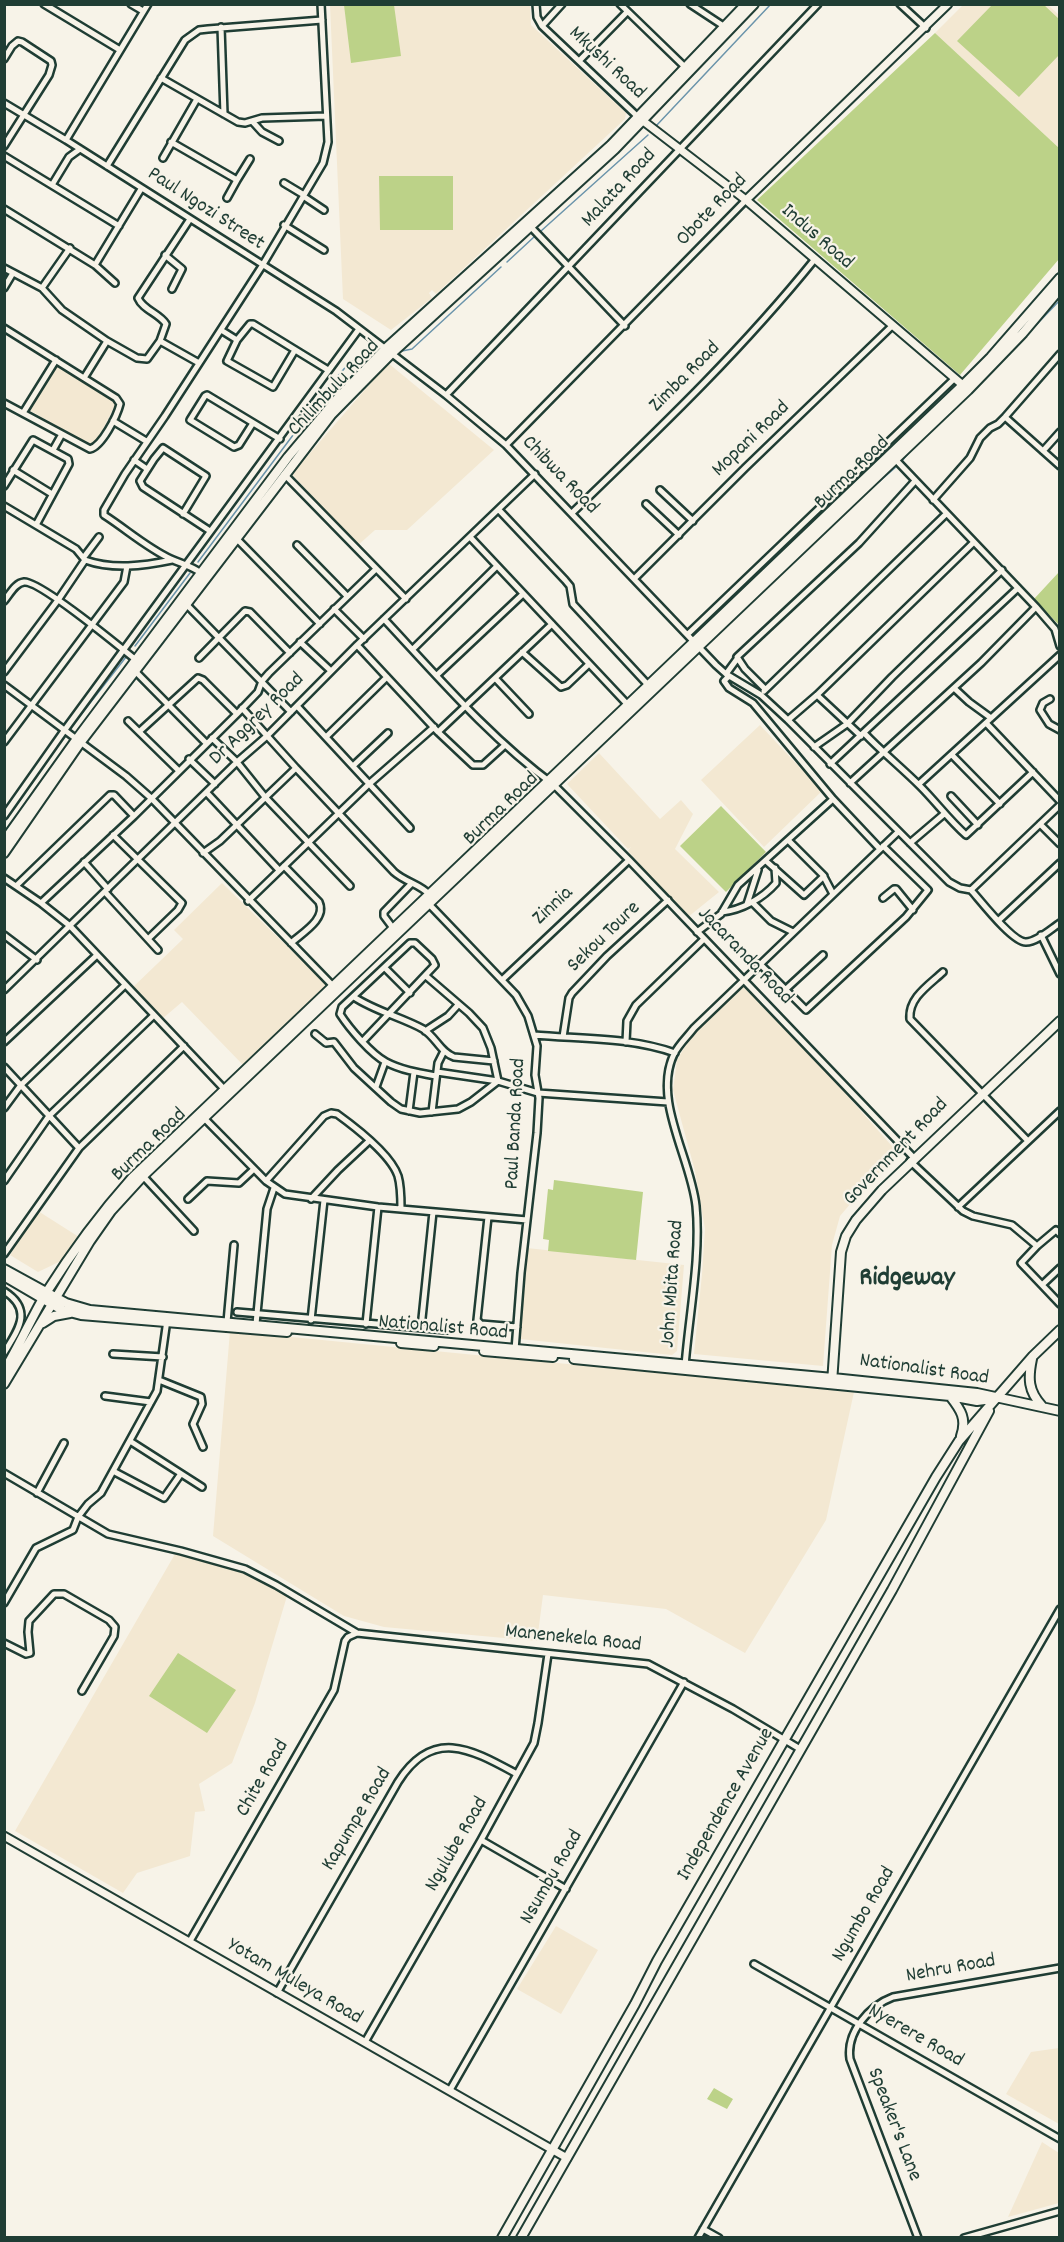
<!DOCTYPE html>
<style>
body{margin:0}
#map{position:relative;width:1064px;height:2242px;overflow:hidden;background:#f7f3e8;font-family:Dekko,sans-serif}
canvas{display:block}
.frame{position:absolute;inset:0;border:6px solid #1f3d34;pointer-events:none}
</style>
<div id="map">
<canvas width="1064" height="2242"></canvas>
<div class="frame"></div>
</div>
<script>
const context = document.querySelector('canvas').getContext('2d');
context.lineJoin = 'round';
function fill(path, color) { context.fillStyle = color; context.fill(path, 'evenodd'); }
function stroke(path, color, width, dash) { context.strokeStyle = color; context.lineWidth = width; context.lineCap = dash ? 'butt' : 'round'; context.setLineDash(dash || []); context.stroke(path); }
function drawText(font, color, halo, rows, align = 'center') {
  context.font = font + ' Dekko,sans-serif'; context.lineWidth = 4.5; context.setLineDash([]); context.textBaseline = 'middle'; context.strokeStyle = halo; context.fillStyle = color; for (const [text, x, y, turn = 0] of rows) {
    context.save(); context.translate(x, y); context.rotate((+turn || 0) * Math.PI / 180); context.textAlign = isNaN(turn) ? turn : align; if (halo) context.strokeText(text, 0, 0); context.fillText(text, 0, 0); context.restore();
  }
}
fill(new Path2D(`
 M330,5H530L531,25L626,113L625,119L436,294L432,290L429,293L432,298L391,330L343,299Z
 M963,5H1048L1059,15V148L935,33Z
 M388,363L494,450L407,530H375L357,546L292,474Z
 M58,364L116,403L94,447L29,410Z
 M760,725L822,791L764,847L701,780Z
 M599,753L660,819L681,800L693,814L675,849L719,892L688,917L628,851L631,847L628,849L567,784Z
 M222,883L328,986L243,1065L182,1002L162,1019L131,989L183,939L174,930Z
 M743,986L836,1083L899,1154L868,1183L840,1216L832,1245L823,1366L694,1354L702,1274L705,1229L695,1171L673,1090L677,1060L701,1020Z
 M38,1211L79,1237L63,1260L38,1272L10,1255Z
 M527,1248L684,1265L677,1351L672,1355L520,1339Z
 M230,1331L854,1392L826,1520L745,1653L666,1609L543,1595L537,1641L384,1627L344,1616L213,1536Z
 M175,1554L240,1570L287,1596L255,1703L232,1763L199,1784L205,1811L195,1812L190,1856L137,1873L123,1893L15,1831Z
 M556,1926L598,1950L561,2014L517,1989Z
 M1059,2048H1060L1059,2124L1006,2094L1031,2052Z
 M1042,2142L1059,2153V2203L1008,2217Z`), '#f3e8d2');
fill(new Path2D(`
 M344,5H394L401,56L351,63Z
 M992,5H1044L1059,19V55L1019,97L957,41Z
 M935,33L1059,148V259L960,375L757,200Z
 M379,176H453V230H380Z
 M1059,572V625L1034,599Z
 M721,806L766,852L726,892L680,846Z
 M554,1180L643,1192L636,1260L548,1251L549,1240L543,1239L548,1189L553,1190Z
 M178,1653L236,1690L207,1733L149,1696Z
 M714,2088L733,2099L727,2109L707,2099Z`), '#bcd288');
stroke(new Path2D(`
 M738,6L739,4
 M724,22L735,9
 M709,37L715,30
 M702,45L706,40
 M693,54L699,48
 M656,126L771,4
 M562,185L615,135
 M541,231L648,135
 M507,262L534,237
 M402,351L412,349L501,267
 M337,377L350,362L366,356
 M923,438L974,390L1060,300
 M902,461L915,445
 M864,495L897,466
 M198,562L335,379
 M135,646L190,573
 M72,726L126,657
 M56,747L65,736`), '#6b94ab', 1.5);
const minor = new Path2D(`
 M44,4L120,50
 M131,4L143,11
 M536,4L537,17L542,26L638,117
 M620,4L686,68
 M690,4L725,27
 M900,4L926,28
 M542,26L562,4
 M221,27L224,114
 M4,59L12,46L18,41L22,42L51,61L52,65L49,75L4,146
 M579,61L627,12
 M161,78L238,122L245,123L262,118L326,116
 M4,103L66,140L336,311L446,395L506,445L716,665L726,674L761,695L788,720L949,882L960,888L971,890L1060,805
 M252,121L262,132L279,141
 M66,140L148,4
 M171,142L237,180L250,159
 M4,156L119,226
 M163,158L197,99
 M107,166L185,40L199,30L208,29L322,20
 M284,183L304,195
 M52,185L69,157L80,149
 M303,196L324,210
 M227,198L237,180
 M4,209L95,265L115,283
 M284,225L324,250
 M529,225L625,326
 M165,255L182,269L172,289
 M95,265L141,189
 M4,268L42,288L62,310L107,341L137,358L147,359L160,341L166,324C159,313 143,310 138,298L190,219
 M4,288L13,273
 M42,288L70,248
 M4,328L116,398L120,404C117,416 102,446 90,449L4,403
 M221,330L237,340
 M160,341L199,363
 M295,350L273,387L227,361L237,340L250,324H253L328,370
 M84,378L107,341
 M446,395L818,4
 M23,413L56,360
 M1005,417L1060,466
 M113,421L146,441
 M253,423L239,445L234,447L190,420L205,396L207,395L280,439
 M506,445L746,200
 M53,450L62,434
 M1043,451L1060,432
 M895,459L1036,607L1055,629L1060,646
 M134,460L147,469
 M13,470L52,494
 M284,474L406,599
 M4,486L33,440L68,459L69,464L36,525
 M660,490L693,521
 M933,500L970,458L980,438L990,428L998,424L1005,417L1060,354
 M646,504L679,535
 M4,506L76,549L85,560L58,600L4,672
 M499,510L565,580L570,586L573,604L649,686
 M572,513C658,430 740,352 815,259
 M183,514L206,476L163,448L154,459L140,481L143,487L210,531
 M470,537L628,705
 M236,538L320,624
 M297,545L347,596
 M84,557L99,537
 M85,560C113,570 143,566 172,560
 M201,573C191,566 182,564 171,559C147,548 126,529 104,515V510L125,474L165,416L262,266L323,163L328,142L321,4
 M634,579L745,468L892,326
 M4,601C10,594 15,583 24,582C39,580 120,647 136,660
 M186,604L291,712
 M334,609L364,639
 M384,619C438,677 490,738 554,785L629,860L914,1158
 M688,634L954,379
 M300,642L331,671
 M357,645L438,732L473,765H483L505,745
 M413,649L497,566
 M522,652L561,687L567,685L589,664
 M199,658L245,611L250,612L290,653
 M135,671L206,743
 M726,674L737,659
 M437,675L523,594
 M495,678L529,714
 M4,685L126,776L151,798L334,987
 M954,688L969,702L991,718
 M765,689L745,669L737,657L859,543L915,481
 M764,691L946,514
 M817,695L861,736
 M1050,699L1043,703L1040,710L1049,724L1060,730
 M297,706L410,828
 M242,708L296,768L394,872C405,882 420,884 430,895
 M788,720L817,695L974,542
 M128,721L178,770
 M987,724L1060,801
 M140,731L198,678L203,680L237,714
 M438,732L552,624
 M864,733C882,752 902,768 920,786C936,802 949,820 966,835L1033,772
 M326,737L387,677
 M212,738L237,762L265,797L350,886
 M4,742L124,582L127,566
 M814,747L847,724L892,677L1002,570
 M952,755L1000,804
 M189,759L215,784
 M830,764L1018,588
 M353,766L388,733
 M850,783L981,663L1036,607
 M919,784L1060,655
 M207,793L279,870
 M951,796L978,825
 M833,799L880,849
 M4,816L64,731L359,329
 M1040,824L1060,844
 M113,835L182,903L178,910L148,939
 M789,841L823,875L833,894
 M910,843L944,814
 M203,853L220,841L296,768
 M766,861L804,895L824,876
 M84,862L108,889
 M284,866L319,902C327,919 302,933 291,943
 M4,878L41,903L70,926L226,1091
 M16,886L110,795H114L134,816
 M971,890C980,900 1013,943 1026,942C1037,942 1051,929 1060,923
 M105,892L158,950
 M883,898L894,889H896L913,910
 M248,901L369,784L434,727
 M752,902L771,921L793,932
 M41,903L134,816L237,714L258,692L262,681L269,673L376,569
 M428,903L516,995L528,1016L537,1046L535,1075L539,1098L537,1133L521,1273L515,1350
 M747,904L758,870
 M722,912C742,910 763,898 776,883L775,868
 M998,921L1060,863
 M393,928L384,916V912L411,884
 M697,932L721,914L738,885L833,799L753,703L729,688L724,681L729,676
 M4,935L37,960
 M1041,935L1060,974
 M760,964L806,1010L906,917L928,890L883,846
 M385,968L410,993
 M943,972C929,985 908,998 910,1019L1028,1141
 M426,976L469,1013L483,1028L491,1048L498,1081
 M502,980L629,860
 M4,990L237,762L267,736L357,645L535,474
 M785,990L823,955
 M354,997C375,1011 401,1017 423,1029C436,1037 440,1052 454,1057L494,1061
 M425,1031L448,1016L458,1005
 M315,1034L326,1043L334,1042L354,1068L391,1102L401,1109L420,1113L458,1109L471,1102L498,1081
 M534,1035C581,1039 630,1037 675,1053
 M563,1037L569,998L572,993L607,956L668,900
 M363,1041L435,965L432,959L415,943H410L342,1007L340,1014C349,1028 371,1054 386,1062C401,1070 419,1073 436,1076
 M4,1042L97,955
 M626,1042L627,1021L636,1005L704,939
 M4,1067L79,1148
 M437,1072L498,1081L538,1093L668,1102
 M376,1087L385,1062
 M4,1108L21,1085L125,985
 M409,1111L414,1072
 M432,1112L438,1063L444,1051
 M202,1116L266,1181L285,1194L378,1207L527,1220
 M910,1161L963,1211L973,1216L1012,1225L1037,1246L1021,1263L1042,1285
 M143,1176L194,1231
 M4,1181L49,1116L153,1016
 M266,1181L324,1116L331,1113L337,1114C355,1127 391,1155 398,1176C401,1186 401,1198 401,1209
 M188,1199L207,1181L239,1183L254,1169
 M311,1199L338,1170L369,1141
 M958,1207L1060,1111
 M488,1217L477,1320L481,1324L517,1327
 M1037,1246L1056,1230L1060,1234
 M4,1254L79,1148L184,1046
 M1060,1268L1042,1285L1060,1304
 M4,1291C34,1310 18,1330 4,1353
 M237,1312L447,1330
 M311,1320L324,1200
 M227,1322L234,1245
 M256,1324L267,1209L274,1188
 M366,1324L378,1207
 M421,1328L433,1212
 M113,1354L163,1357
 M685,1366C689,1315 701,1256 696,1206C691,1158 652,1100 674,1054C679,1044 688,1036 694,1028L898,832
 M159,1380L201,1397L202,1404L193,1424L203,1447
 M105,1396L151,1402
 M130,1441L202,1487
 M113,1471L164,1498L180,1475
 M4,1473L108,1534L181,1551L245,1569L276,1585L357,1633L648,1664L733,1709L800,1749
 M37,1493L64,1443
 M4,1603L36,1548L73,1530L78,1517L88,1504L101,1493L157,1391L167,1320
 M4,1643L26,1654L30,1653L28,1632L29,1621L54,1594H64L109,1620L115,1627L114,1636L82,1691
 M481,1840L566,1889
 M190,1941L334,1690L345,1641L348,1637L357,1633
 M754,1964L1060,2139
 M277,1993L398,1782C433,1727 471,1749 517,1774
 M365,2042L481,1840L534,1743L538,1723L548,1654
 M450,2090L684,1682
 M703,2229L719,2238
 M698,2238L1060,1609
 M918,2238L850,2059C846,2032 869,2006 893,1997L1060,1968
 M964,2238L1060,2211`);
const tertiary = new Path2D(`
 M638,117L746,200L965,387
 M746,200L948,4
 M4,1836L567,2158`);
const secondary = new Path2D(`
 M4,841L76,740L201,573L288,457L336,400L385,349L611,145L746,4
 M4,853L80,743L331,415L391,354L615,149L754,4
 M4,1269L66,1303L90,1310L833,1378L977,1393L1060,1411
 M4,1276L62,1310L81,1315L287,1332
 M43,1323L54,1316L70,1313
 M401,1343L434,1346
 M484,1351L553,1357
 M574,1359L950,1396L977,1401L992,1399
 M1032,1359C1028,1378 1028,1391 1042,1406
 M4,1371C19,1346 31,1319 46,1293C72,1252 100,1214 132,1178L962,386L991,357L1060,278
 M832,1383L841,1252L846,1236L856,1220L882,1190L1060,1021
 M4,1384L90,1241L111,1211L143,1176L968,390L1023,333L1060,289
 M950,1396C961,1410 967,1419 961,1436
 M502,2238L635,2004L657,1961L936,1477L959,1441L1033,1356L1060,1330
 M521,2238L892,1590L989,1411`);
stroke(minor, '#1f3d34', 10);
stroke(tertiary, '#1f3d34', 11);
stroke(secondary, '#1f3d34', 12);
stroke(minor, '#f7f3e8', 5);
stroke(tertiary, '#f7f3e8', 7);
stroke(secondary, '#f7f3e8', 8);
drawText('21px', '#1f3d34', '#f7f3e8', [
 ["Mkushi Road",606,64,43],
 ["Malata Road",620,189,-47],
 ["Paul Ngozi Street",205,210,33],
 ["Obote Road",713,211,-46],
 ["Indus Road",816,238,41],
 ["Zimba Road",686,378,-45],
 ["Chilimbulu Road",335,389,-47],
 ["Mopani Road",752,440,-44],
 ["Burma Road",853,474,-44],
 ["Chibwa Road",559,476,46],
 ["Dr Aggrey Road",258,720,-44],
 ["Burma Road",502,810,-44],
 ["Zinnia",554,907,-43],
 ["Sekou Toure",605,938,-44],
 ["Jacaranda Road",744,957,46],
 ["Paul Banda Road",517,1124,-87],
 ["Burma Road",150,1146,-44],
 ["Government Road",897,1153,-46],
 ["John Mbita Road",674,1284,-86],
 ["Nationalist Road",443,1329,5],
 ["Nationalist Road",924,1371,8],
 ["Manenekela Road",573,1640,6],
 ["Chite Road",264,1779,-60],
 ["Independence Avenue",727,1805,-60],
 ["Kapumpe Road",358,1820,-59],
 ["Ngulube Road",458,1845,-60],
 ["Nsumbu Road",553,1878,-60],
 ["Ngumbo Road",865,1915,-60],
 ["Nehru Road",951,1970,-10],
 ["Yotam Muleya Road",294,1983,30],
 ["Nyerere Road",915,2037,30],
 ["Speaker's Lane",893,2125,69]
]);
drawText('bold 27px', '#1f3d34', '#f7f3e8', [
 ["Ridgeway",907,1280]
]);
</script>
